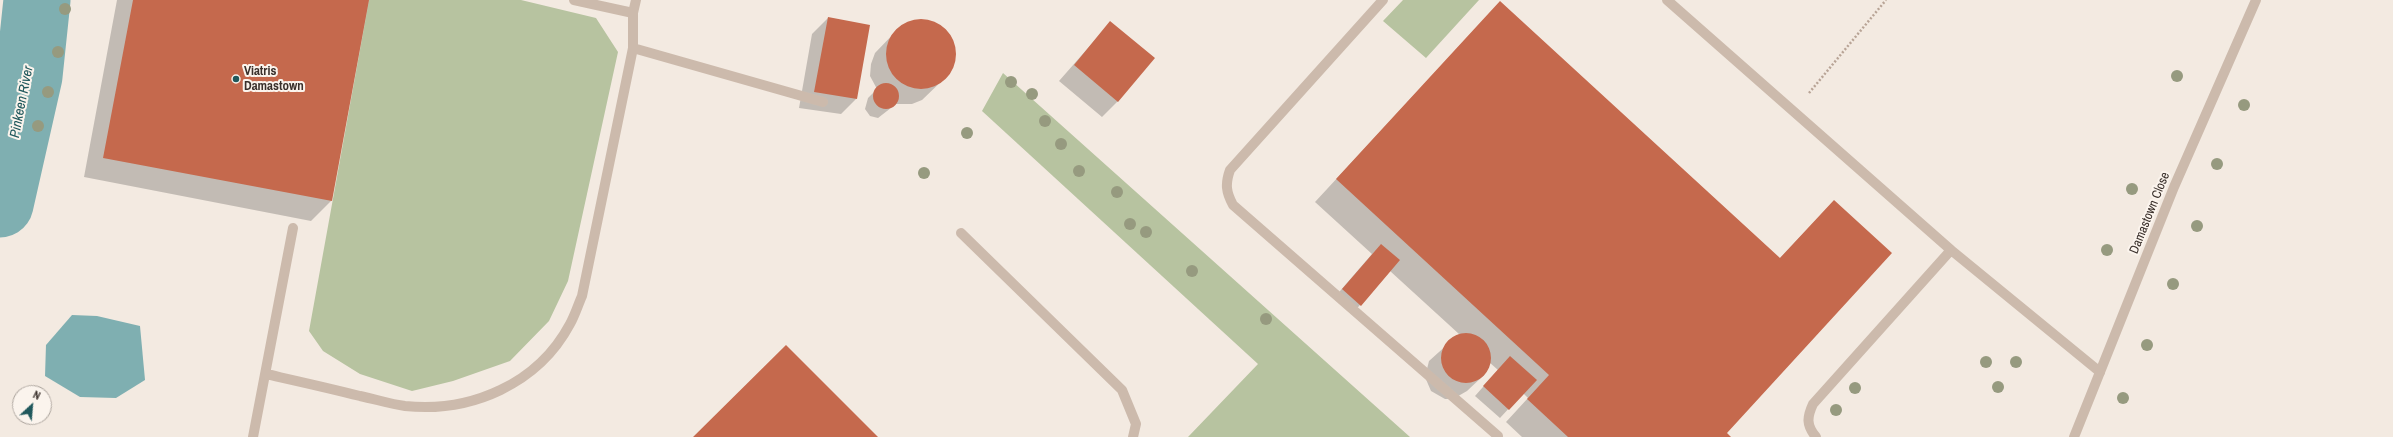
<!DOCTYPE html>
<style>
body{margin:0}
#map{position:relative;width:2393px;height:437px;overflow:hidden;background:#f3eae1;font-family:"Archivo Narrow",sans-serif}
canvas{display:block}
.north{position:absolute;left:12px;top:385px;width:40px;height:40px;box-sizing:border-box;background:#fbf4ed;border:1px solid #aea69f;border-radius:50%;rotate:26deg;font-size:11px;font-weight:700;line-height:16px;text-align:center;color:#3a302b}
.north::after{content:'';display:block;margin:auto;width:14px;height:18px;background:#20585c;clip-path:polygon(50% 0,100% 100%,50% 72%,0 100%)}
</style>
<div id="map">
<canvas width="2393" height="437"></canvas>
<div class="north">N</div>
</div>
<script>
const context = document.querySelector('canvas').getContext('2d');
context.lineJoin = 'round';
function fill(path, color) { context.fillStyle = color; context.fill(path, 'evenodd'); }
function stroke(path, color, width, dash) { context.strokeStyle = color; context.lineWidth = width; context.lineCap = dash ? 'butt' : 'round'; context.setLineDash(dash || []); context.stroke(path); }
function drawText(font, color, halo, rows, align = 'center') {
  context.font = font + ' "Archivo Narrow",sans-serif'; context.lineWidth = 4; context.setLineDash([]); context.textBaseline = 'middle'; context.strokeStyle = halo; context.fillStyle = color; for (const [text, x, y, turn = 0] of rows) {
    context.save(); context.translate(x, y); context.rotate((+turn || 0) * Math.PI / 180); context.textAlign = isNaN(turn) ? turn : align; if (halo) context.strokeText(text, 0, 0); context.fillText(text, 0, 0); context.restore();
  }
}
fill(new Path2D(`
 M369,0H521L596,18L618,52L568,281L549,321L510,361L453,381L412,391L360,374L323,351L309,331Z
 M1403,0H1479L1426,58L1383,21Z
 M1003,73L1410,437H1188L1258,364L982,111Z`), '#b7c3a0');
fill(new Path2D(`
 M72,315L97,316L140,326L145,380L116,398L80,397L45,376L46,345Z`), '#7fafb1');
fill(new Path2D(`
 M117,0H369L331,201L311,221L84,177Z
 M1500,2L1779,259L1834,201L1725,433L1730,437H1522L1506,422L1528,398L1523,393L1500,418L1475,396L1498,370L1489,362L1484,375L1467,391L1453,399H1445L1431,391L1425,377L1429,361L1459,334L1390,271L1352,314L1334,298L1372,254L1315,202Z
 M828,18L856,99L841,114L799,108L812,34Z
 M920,20L931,22L941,27L949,35L953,44L955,55L953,66L947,76L922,100L912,104H896L878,118L870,116L865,109L868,98L877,89L870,76L871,64L875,53L899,28L908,22Z
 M1110,23L1118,101L1102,117L1059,81Z`), '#0003');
stroke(new Path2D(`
 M0,204L29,76L37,0`), '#7fafb1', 67);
fill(new Path2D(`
 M133,0H369L332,201L103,158Z
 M1500,1L1780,258L1834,200L1892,253L1727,433L1731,437H1568L1527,399L1549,375L1336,179Z
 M828,17L870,25L857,99L814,92Z
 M886 54a35 35 0 1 1 70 0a35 35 0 1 1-70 0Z
 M1110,21L1155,58L1118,102L1074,65Z
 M873 96a13 13 0 1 1 26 0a13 13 0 1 1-26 0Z
 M1381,244L1400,260L1361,306L1342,289Z
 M1441 358a25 25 0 1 1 50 0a25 25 0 1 1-50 0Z
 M786,345L878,437H693Z
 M1510,356L1537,380L1509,410L1483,386Z`), '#c5694d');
stroke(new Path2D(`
 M1809,93L1886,0`), '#b8a496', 2.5, [2, 2]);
stroke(new Path2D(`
 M574,0L633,13
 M1383,0L1230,170C1225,184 1226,192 1233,205L1498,436
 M1667,0L1951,250L2100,372
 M633,48L823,102
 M961,233L1122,390L1136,424L1133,437
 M266,374C297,381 329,388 360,396C375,399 390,404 405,406C471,413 538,384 570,324C575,315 578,305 582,296L633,48V13L636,0
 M253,437L293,228
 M1816,437C1806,425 1807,417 1813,404L1951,250`), '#ccbaac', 10);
stroke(new Path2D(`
 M2074,437L2174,187L2256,0`), '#ccbaac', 10);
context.fillStyle = '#969a7f';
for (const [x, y] of [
 [65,9],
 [58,52],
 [2177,76],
 [1011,82],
 [48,92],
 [1032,94],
 [2244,105],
 [1045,121],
 [38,126],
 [967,133],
 [1061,144],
 [2217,164],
 [1079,171],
 [924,173],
 [2132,189],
 [1117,192],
 [1130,224],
 [2197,226],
 [1146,232],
 [2107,250],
 [1192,271],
 [2173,284],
 [1266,319],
 [2147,345],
 [1986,362],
 [2016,362],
 [1998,387],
 [1855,388],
 [2123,398],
 [1836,410]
]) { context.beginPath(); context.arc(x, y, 6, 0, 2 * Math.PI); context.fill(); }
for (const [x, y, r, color] of [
 [236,79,4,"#20585c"]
]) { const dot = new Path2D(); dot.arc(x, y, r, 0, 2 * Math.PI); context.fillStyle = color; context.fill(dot); stroke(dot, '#fbf4ed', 1.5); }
drawText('bold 13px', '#3a302b', '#fbf4ed', [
 ["Viatris",244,72],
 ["Damastown",244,87]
], 'left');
drawText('13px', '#3a302b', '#fbf4ed', [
 ["Damastown Close",2150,213,-68]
]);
drawText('italic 14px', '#20585c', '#fbf4ed', [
 ["Pinkeen River",22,102,-79]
]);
</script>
